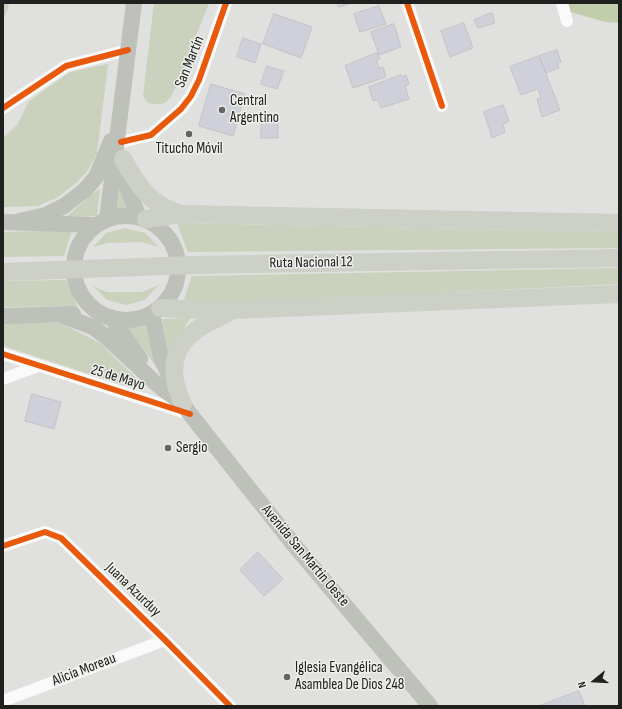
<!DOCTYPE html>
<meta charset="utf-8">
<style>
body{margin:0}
#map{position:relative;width:622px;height:709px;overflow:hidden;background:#e0e1de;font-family:"Sofia Sans Condensed",sans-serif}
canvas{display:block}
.frame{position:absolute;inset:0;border:4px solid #20201f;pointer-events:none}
.north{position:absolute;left:574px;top:661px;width:40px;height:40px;-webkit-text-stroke:3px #edefeb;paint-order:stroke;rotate:252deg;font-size:11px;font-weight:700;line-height:16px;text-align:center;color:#20201f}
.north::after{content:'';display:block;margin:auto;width:14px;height:18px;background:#20201f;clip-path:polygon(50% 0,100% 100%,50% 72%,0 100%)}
</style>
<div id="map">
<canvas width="622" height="709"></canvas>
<div class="frame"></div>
<div class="north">N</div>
</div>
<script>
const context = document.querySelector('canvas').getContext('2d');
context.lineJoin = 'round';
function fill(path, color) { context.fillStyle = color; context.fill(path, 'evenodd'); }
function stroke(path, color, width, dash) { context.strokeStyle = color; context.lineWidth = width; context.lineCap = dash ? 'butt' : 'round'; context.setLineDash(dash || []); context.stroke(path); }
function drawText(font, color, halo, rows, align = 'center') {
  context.font = font + ' "Sofia Sans Condensed",sans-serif'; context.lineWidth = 3; context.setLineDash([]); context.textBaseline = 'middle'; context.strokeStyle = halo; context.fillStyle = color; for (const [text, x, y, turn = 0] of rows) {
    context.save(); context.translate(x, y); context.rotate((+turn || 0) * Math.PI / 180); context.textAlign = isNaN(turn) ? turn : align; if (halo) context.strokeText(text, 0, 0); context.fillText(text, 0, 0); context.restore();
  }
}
fill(new Path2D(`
 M3,3H9L8,9L3,19Z
 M154,3H209L176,87C168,102 166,107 148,103L143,96Z
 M108,64L97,153L88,170L76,183L58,197L38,206L3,207V138L18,124L29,101L70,72Z
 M117,183L128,211L113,210Z
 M100,188L97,216H67Z
 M177,223L619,232V248L188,252Z
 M125,228L145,233L159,247L141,242L108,243L93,247L106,233Z
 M72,230L64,256L3,257V232Z
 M619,268V284L182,305L192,276Z
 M66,280L77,306L3,307V281Z
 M159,285L145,300L126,305L107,300L93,286L107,292H142Z
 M190,318L168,354L162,319Z
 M149,321L164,377L126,326Z
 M3,323H60L100,343L139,381L132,388L7,347L3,344Z`), '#cad1bc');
fill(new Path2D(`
 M563,3H619V23L605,22L567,11Z`), '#c2cdab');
const building = new Path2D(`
 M337,3H352L339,7Z
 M379,6L386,24L360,32L354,14Z
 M492,13L495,23L478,28L474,20Z
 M274,14L312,27L301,58L263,44Z
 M464,23L473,48L450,57L441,31Z
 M394,24L401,47L379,55L371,32Z
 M243,38L261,44L255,63L237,57Z
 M557,50L561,62L557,63L559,68L546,73L539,56Z
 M377,53L380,59L376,60L379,68L383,67L386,77L353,88L345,66Z
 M539,56L560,110L542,117L537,99L541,98L538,89L521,95L510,67Z
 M267,66L284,71L277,89L261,84Z
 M401,75L402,77L406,75L409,84L405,86L409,99L381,108L378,100L373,101L369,87Z
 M211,84L245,94L233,136L199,126Z
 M503,105L509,121L503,124L505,132L492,138L484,112Z
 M262,118L278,119V138H261Z
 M32,394L61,402L54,429L25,421Z
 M258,552L283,579L264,596L240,570Z
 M579,691L585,706H539Z`);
fill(building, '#cfd0d9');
stroke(building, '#c2c3c2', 1);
stroke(new Path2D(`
 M407,3L442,106
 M562,3L567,21
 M3,108L66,66L128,50
 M121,142L151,135L181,109L191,96L199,80L226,3
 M3,354L190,414
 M3,379L38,366
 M3,546L45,532L61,538L165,640L230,706
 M3,701L165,640`), '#fafafa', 12);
stroke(new Path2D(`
 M123,159L126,185L139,217
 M74 268a52 52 0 1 1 104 0a52 52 0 1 1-104 0Z
 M107,219L134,3
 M19,221L46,215L64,206L85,190L96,177L111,141
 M3,222L96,225
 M152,313L161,358L183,404L190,414L294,545L430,706
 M3,316L73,314
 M63,316L93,327L105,336L159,386L182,403
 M111,317L140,359`), '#bec0ba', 16);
stroke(new Path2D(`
 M123,159C133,176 145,198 164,207C169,210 176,212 182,214
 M146,219L182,214L619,223
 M3,272L193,265L619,258
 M160,308L204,310H235L619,294
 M183,404C180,397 176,388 175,380C169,341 198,327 228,313`), '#cdd0c7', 18);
stroke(new Path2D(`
 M407,3L442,106
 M3,108L66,66L128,50
 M121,142L151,135L181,109L191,96L199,80L226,3
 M3,354L190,414
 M3,546L45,532L61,538L165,640L230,706`), '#e8590c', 6);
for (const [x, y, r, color] of [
 [222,110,4,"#636462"],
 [189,134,4,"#636462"],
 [168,448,4,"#636462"],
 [287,677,4,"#636462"]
]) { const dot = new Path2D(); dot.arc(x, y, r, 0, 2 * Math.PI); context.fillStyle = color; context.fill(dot); stroke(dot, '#edefeb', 1.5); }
drawText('15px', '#20201f', '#edefeb', [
 ["San Martín",190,62,-68],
 ["Ruta Nacional 12",311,263,-1],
 ["25 de Mayo",118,378,17],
 ["Avenida San Martín Oeste",305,556,50],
 ["Juana Azurduy",133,590,44],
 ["Alicia Moreau",84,670,-21]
]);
drawText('15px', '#20201f', '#edefeb', [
 ["Central",230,101],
 ["Argentino",230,118],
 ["Titucho Móvil",189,149,"center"],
 ["Sergio",176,448],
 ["Iglesia Evangélica",295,668],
 ["Asamblea De Dios 248",295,685]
], 'left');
</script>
